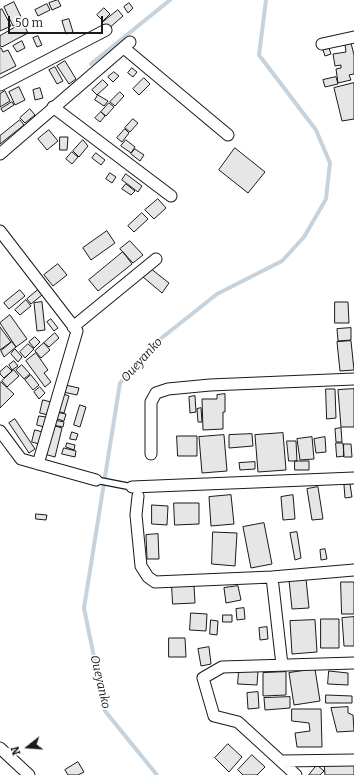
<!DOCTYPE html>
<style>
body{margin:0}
#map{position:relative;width:354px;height:775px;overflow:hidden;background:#fff;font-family:Bitter,serif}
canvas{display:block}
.north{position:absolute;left:8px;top:727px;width:40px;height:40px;-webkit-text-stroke:3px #fff;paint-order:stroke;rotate:253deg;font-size:11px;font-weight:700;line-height:16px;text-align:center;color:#1a1a1a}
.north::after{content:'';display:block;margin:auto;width:14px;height:18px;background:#1a1a1a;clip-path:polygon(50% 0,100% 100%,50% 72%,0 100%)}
.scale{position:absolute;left:8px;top:16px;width:95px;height:18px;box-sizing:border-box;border:2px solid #1a1a1a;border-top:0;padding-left:5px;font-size:12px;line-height:14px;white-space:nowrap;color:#1a1a1a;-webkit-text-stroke:3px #fff;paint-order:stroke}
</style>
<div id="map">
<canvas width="354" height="775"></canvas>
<div class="north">N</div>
<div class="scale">50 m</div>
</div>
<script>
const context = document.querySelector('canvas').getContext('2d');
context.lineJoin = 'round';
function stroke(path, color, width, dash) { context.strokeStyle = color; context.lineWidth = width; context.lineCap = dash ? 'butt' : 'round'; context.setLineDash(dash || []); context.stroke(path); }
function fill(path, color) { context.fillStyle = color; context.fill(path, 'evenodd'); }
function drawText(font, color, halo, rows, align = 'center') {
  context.font = font + ' Bitter,serif'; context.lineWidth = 3; context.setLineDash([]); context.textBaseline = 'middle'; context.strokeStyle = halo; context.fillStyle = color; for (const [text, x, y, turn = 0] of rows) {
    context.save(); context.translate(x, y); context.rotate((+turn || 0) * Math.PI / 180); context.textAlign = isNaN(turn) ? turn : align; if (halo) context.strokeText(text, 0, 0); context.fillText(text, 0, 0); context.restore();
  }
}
stroke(new Path2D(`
 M91,64L170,0
 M157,775L105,711L84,608L120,383L154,344L217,294L282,261L304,237L326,199L330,163L316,130L259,55L266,0`), '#c6d2dc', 4);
const building = new Path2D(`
 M58,0L61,6L52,10L49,3Z
 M14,2L23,21L13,26L4,7Z
 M129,3L133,8L128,13L124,7Z
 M47,4L50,10L38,16L35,10Z
 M104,8L110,14L103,21L97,15Z
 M2,9L11,26L0,31V10Z
 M118,10L123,16L107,30L102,23Z
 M69,19L73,32L66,34L62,21Z
 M23,23L28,33L2,47L1,46H0V36Z
 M38,36L42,45L37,47L33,38Z
 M22,41L25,48L17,52L13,46Z
 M351,43L354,55V74L349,75L351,80L338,83L336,69L341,68V65L335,66L333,54L346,52L345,44Z
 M0,48H1L3,52L8,50L16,66L0,74Z
 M329,48L331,54L325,56L323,50Z
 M65,61L76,79L69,84L57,66Z
 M55,67L63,81L57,84L49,70Z
 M132,68L137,72L133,77L128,73Z
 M114,72L119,76L113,82L108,77Z
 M336,77L338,84L325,87L323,80Z
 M144,78L150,84L139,95L133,89Z
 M103,80L108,85L97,95L92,90Z
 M354,83V119L342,121L334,88Z
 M19,87L25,100L15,105L9,92Z
 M40,88L43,98L35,100L33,90Z
 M5,91L10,101L0,107V94Z
 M120,92L124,96L115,106L110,102Z
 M98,95L108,101L104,106L95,100Z
 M12,102L14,105L3,112L1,109Z
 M109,103L114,107L106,116L101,112Z
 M30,109L35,115L25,123L20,118Z
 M101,112L105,116L100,122L95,118Z
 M133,119L138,123L130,132L125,128Z
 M20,120L24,125L0,144V136Z
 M125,129L129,133L122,142L117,138Z
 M49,130L58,141L47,150L38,139Z
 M60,137H68L67,150H60Z
 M83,140L88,146L79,157L73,151Z
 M126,140L135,147L131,153L121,146Z
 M235,148L265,172L248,193L219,170Z
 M135,149L144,155L140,161L131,154Z
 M72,152L78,157L72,164L66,159Z
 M96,153L105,160L101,165L92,158Z
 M110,173L116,177L112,183L106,179Z
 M126,174L142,186L138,192L122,180Z
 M126,184L135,191L131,195L122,189Z
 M158,199L166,208L154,219L145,210Z
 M142,213L148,219L134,232L128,226Z
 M107,231L115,243L91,260L83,248Z
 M130,241L143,255L133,263L120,249Z
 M123,252L132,264L98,291L89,280Z
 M58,264L67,275L53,286L44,275Z
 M150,268L169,283L162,293L143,277Z
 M20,290L25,296L9,309L4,303Z
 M38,290L42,295L31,304L27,299Z
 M26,300L31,306L20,315L15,310Z
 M42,302L45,330L37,331L34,303Z
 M335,302H348L349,323H335Z
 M10,315L27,339L16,347L0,323Z
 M51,319L58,328L54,331L47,322Z
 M0,327L11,342L0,350Z
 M351,328V340L338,341L337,329Z
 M55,333L59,338L49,347L44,343Z
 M35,337L40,342L34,348L29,342Z
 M351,341L354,370L340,371L337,342Z
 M12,342L16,347L4,357L1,351Z
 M44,343L50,350L41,358L35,351Z
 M28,344L34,349L25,358L20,352Z
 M15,349L22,357L18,362L11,354Z
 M36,353L48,370L44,373L51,382L45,387L26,361Z
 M14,361L18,366L12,370L9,365Z
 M22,365L30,374L24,379L16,370Z
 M7,366L12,371L4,378L0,374V372Z
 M14,370L19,376L7,387L2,381Z
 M31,375L39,385L33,390L25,380Z
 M1,382L14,394L0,408V383Z
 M65,385L79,388L77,395L63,392Z
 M40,387L45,393L39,399L34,392Z
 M326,389H335L336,418L327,419Z
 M354,389V427H341L338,390Z
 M61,393L69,396L64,413L56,411Z
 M225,394V412H223V429L203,430L202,399H217V395Z
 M195,396L196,412L190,413L189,397Z
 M43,400L51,402L48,415L40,413Z
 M80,405L86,407L80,427L74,425Z
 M201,408L202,422H198L197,409Z
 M56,412L66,414L64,421L54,418Z
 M39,416L46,417L44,427L37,425Z
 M15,419L35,449L29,453L9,423Z
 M54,420L64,422L63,427L53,425Z
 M52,425L62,428L55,457L44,454Z
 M341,428L342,442H336L335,429Z
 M35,430L43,432L39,444L32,442Z
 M72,432L78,434L76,440L70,439Z
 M283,433L286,470L258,472L255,435Z
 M252,434L253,446L229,448V435Z
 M224,435L227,471L202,473L199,437Z
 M177,436H197V456H178Z
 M312,437L314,459L300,460L297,439Z
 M325,437L326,452L316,453L314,439Z
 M287,441H296L297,461H289Z
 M67,443L75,445L74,450L66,447Z
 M336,443H343L344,456L337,457Z
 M344,444H351L352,457H344Z
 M64,448L76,451L75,457L62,454Z
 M295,461H309V470H295Z
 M255,462V469L240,470L239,463Z
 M350,484L352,497L345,498L344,485Z
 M318,487L323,519L312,520L307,489Z
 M231,495L234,524L211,526L209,497Z
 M293,495L295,519L283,520L281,497Z
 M174,503H199V524L175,525Z
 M152,505L168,506L167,525L152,524Z
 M36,514L47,515L46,520L36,519Z
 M264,523L272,564L251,568L243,527Z
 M213,532L237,533L235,566L212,564Z
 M297,532L301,558L295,560L290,533Z
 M158,534L159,559H147L146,535Z
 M325,549L327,559L321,560L320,550Z
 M306,579L309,608L292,609L289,580Z
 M341,582H354V614H342Z
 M172,586H194L195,603L173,604Z
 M238,586L241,600L226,603L224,588Z
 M244,608L245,619L237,620L236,609Z
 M191,613L207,614L206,631L190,630Z
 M223,615H232V622H223Z
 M354,617V646H344L342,618Z
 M321,619H339V648H321Z
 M211,620L218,621L217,635L210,634Z
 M315,620L317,652L292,654L290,621Z
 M267,627L268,639L260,640L259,628Z
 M169,638H185L186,657H169Z
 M209,647L211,664L201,666L198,649Z
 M315,669L320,701L294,705L289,673Z
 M239,671H258L257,685L238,684Z
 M329,671L348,673V685L328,684Z
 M286,672V695L263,696V673Z
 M258,692L259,708L248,709L247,693Z
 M326,695L352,696V703H326Z
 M290,697V708L265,710L264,698Z
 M348,707V713L353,715L354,731L337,732L331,708Z
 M292,709H321L322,747H297L295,733L310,731L309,723L292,721Z
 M228,744L242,757L229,772L215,758Z
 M252,755L265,767L257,775H243L238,770Z
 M354,761V775H325L324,762Z
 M78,762L84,772L78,775H68L65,770Z
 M317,765L324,771L320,775H309Z`);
fill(building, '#e6e6e6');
stroke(building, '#1a1a1a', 1);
const service = new Path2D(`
 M96,480L132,487`);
const minor = new Path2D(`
 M322,44L354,37
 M124,48L228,135
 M0,85L106,30
 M53,107L171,196
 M0,154L130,42
 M0,231L77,331L38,464
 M73,327L156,259
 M0,431L21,459L96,480
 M151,454V402L156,393L168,389L210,385L354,379
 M132,487L354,478
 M138,496L136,515L141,566L148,577L155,582L272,577L282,665
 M272,577L354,570
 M0,748L29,775
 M282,761L354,760
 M296,775L238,722L214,716L203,678L222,667L354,663`);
stroke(service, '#1a1a1a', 8);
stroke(minor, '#1a1a1a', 13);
stroke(service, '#fff', 5.5);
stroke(minor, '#fff', 11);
drawText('italic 12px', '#1a1a1a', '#fff', [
 ["Oueyanko",142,360,-48],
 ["Oueyanko",100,682,77]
]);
</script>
